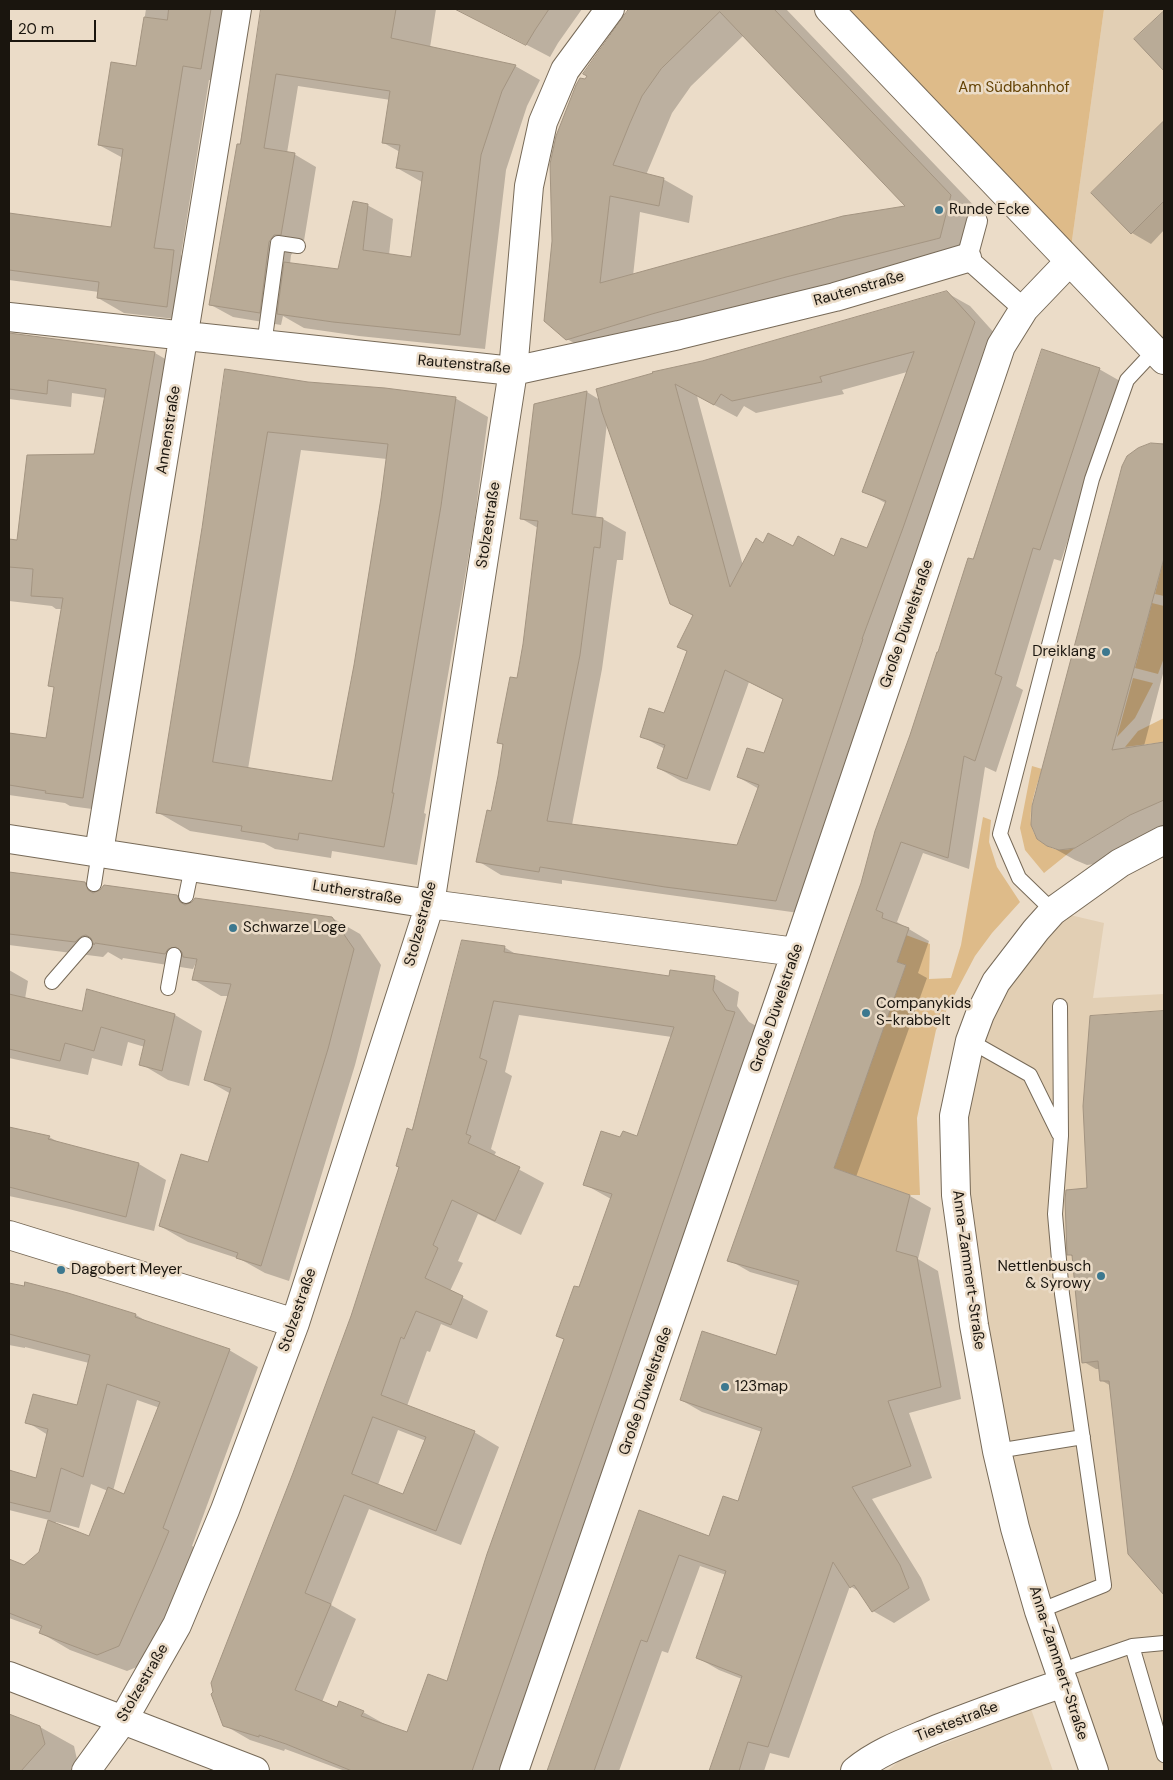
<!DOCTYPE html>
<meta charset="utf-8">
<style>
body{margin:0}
#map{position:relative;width:1173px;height:1780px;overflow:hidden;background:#ebdcc8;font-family:"DM Sans",sans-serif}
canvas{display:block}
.frame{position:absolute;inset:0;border:10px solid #1a150e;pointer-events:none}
.scale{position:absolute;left:10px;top:20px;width:86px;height:22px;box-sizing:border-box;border:2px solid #1a150e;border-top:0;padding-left:6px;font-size:15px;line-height:18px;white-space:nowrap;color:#1a150e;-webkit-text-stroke:4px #ebdcc8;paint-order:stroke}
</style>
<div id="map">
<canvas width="1173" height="1780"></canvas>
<div class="frame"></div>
<div class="scale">20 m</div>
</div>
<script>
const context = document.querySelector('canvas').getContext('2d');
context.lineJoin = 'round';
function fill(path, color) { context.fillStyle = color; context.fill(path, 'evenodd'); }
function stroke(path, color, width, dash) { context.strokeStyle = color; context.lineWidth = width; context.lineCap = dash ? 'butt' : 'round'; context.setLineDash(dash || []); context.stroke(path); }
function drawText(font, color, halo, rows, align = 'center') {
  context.font = font + ' "DM Sans",sans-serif'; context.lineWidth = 5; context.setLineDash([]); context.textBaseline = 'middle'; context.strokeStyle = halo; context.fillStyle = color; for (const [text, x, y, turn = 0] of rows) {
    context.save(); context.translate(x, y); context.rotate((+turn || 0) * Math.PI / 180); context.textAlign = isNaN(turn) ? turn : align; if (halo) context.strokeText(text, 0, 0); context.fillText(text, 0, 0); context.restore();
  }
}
fill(new Path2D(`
 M1104,9H1164V360L1069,262Z
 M1053,911L1104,923L1093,998L1164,994V1771H1094L1039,1611L956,1195L970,1041Z
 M1031,1709L1053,1771H887L898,1762Z`), '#e2cfb4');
fill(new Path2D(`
 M829,9H1104L1069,262Z
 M1164,558V596L1155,594Z
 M1152,603L1164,606V658L1158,674L1135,668Z
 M1133,678L1153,683L1135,718L1117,737Z
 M1164,718V742L1125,747L1138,731Z
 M1032,766L1042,769C1036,789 1020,827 1042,842C1047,846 1054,850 1060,850C1065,850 1071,849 1075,848L1044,873L1025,850L1020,828Z
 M983,817L991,820L989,842L997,867L1020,902L992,933L975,956L936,1030L917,1118L920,1195H910L834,1168L906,965L897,962L906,935L930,944L929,979L951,978L961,945Z`), '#debb89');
fill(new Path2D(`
 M146,9H239L227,83L209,80L181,255L199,266L192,321L124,313L98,298L99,292L9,280V214L112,228L123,158L99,145L137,68Z
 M262,9H436L429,54L515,66L540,80L527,106L506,170L485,349L359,336L304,328L283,316L281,325L233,317L211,305L241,146ZM298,86L404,102L382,142L400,152L397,168L422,182L412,259L389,255L393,219L367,205L339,270L290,264L291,255L297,247H303L316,167L294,154L287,153Z
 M458,9H582L558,43L550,57Z
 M630,9H786L981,213L970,254L597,356L567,339L586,81L626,14ZM744,35L908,206L633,276L640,212L689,223L693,196L663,179L646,175L672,113L691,86Z
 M1164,13V70L1136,40Z
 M1164,122V230L1151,244L1132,233L1092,193Z
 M947,293L970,306L997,336L799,913L562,880V884L501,875L478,861L492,813L504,746L499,742L518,680L525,644L538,528L522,519L587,392L600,400L703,363ZM907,372L864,491L887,504L868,550L835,558L764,544L743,566L697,396L737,417L744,406L756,413L844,394L842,390ZM607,423L672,604L693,616L679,646L688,652L665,715L641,736L665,749L658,768L681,781L710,791L749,682L784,700L765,755L738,777L759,789L738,847L572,825L602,669L617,560H623L626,532L603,519L596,518Z
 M9,335L155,353L179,367L107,811L70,806L65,803L9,795V734L47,739L55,688L50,685L63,609H56L52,606L9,601V541L18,542L95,455L106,398L72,393L71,407L9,399Z
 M1099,369L1120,381L1061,561L1054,559L1016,686L1023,690L996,772L985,767L969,869L923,853L897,922L929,941L918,973L927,978L856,1177L910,1196L931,1208L918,1259L938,1271L961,1399L909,1413L932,1478L872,1499L921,1578L930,1600L894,1623L873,1611L860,1592L850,1586L789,1758L770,1753L764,1771H710L742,1679L719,1670L698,1658L726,1575L700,1566L668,1653L662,1651L619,1771H548L640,1512L709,1538L739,1503L762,1432L702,1412L681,1400L777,1357L799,1286L750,1272L729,1260L863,884L939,654L974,561Z
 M226,370L308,383L455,398L488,417L474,525L424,813L426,814L417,865L332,851L331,858L275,849L264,843L190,831L157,812L203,528ZM301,450L387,459L355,665L333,783L248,769Z
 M1151,444L1164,445V670L1144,746L1164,742V826L1102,863L1087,865L1075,860L1048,845Z
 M9,873L85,884L99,892L177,896L190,904L332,918L360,934L381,965L355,1065L289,1281L265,1273L240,1259L188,1242L160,1226L209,1164L231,1094L205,1079L229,996H221L194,980L197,960L193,969L123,958L122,960L108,952L103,957L9,945Z
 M504,947L519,956L670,977L714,978L739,992L737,1006L749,1022L760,1028L502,1771H345L285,1749L284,1751L250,1740L224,1725L294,1473L352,1316L413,1131ZM519,1015L672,1037L638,1138L621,1139L584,1184L611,1199L580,1289L558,1336L565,1340L448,1683L408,1734L388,1726L363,1712L337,1708L322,1702L356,1619L331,1605L369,1509L461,1545L499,1447L474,1432L407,1406L427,1351L430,1352L441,1324L477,1339L488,1311L450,1291L463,1263L458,1261L478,1214L521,1235L544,1183L494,1156L496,1152L491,1149L512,1076L505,1072ZM398,1430L426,1441L404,1496L378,1485Z
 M9,970L28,981L25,999L83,1012L88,990L175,1015L202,1031L189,1086L168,1080L141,1064L145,1047L128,1042L122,1066L92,1058L88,1075L9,1058Z
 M1164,1012V1593L1129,1553L1111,1386L1101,1380L1100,1369H1096L1084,1362L1073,1257L1069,1254L1088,1190L1091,1017Z
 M9,1128L49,1137L62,1144L139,1164L166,1180L154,1231L65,1208L9,1196Z
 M9,1284L25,1288L68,1294L136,1315L153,1325L229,1350L258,1367L192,1546L198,1549L149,1662L127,1671L70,1650L41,1633L42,1630L9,1618V1560L25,1566L41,1553L49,1520L9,1510V1469L17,1474L37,1479L48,1435L27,1422L78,1407L89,1363L25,1347V1348L9,1345ZM137,1400L160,1408L124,1496L113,1491ZM91,1484L108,1491L89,1538L55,1524L56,1522L79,1528Z
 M9,1715L40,1727L74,1746L78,1764L72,1771H9Z`), '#0003');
const building = new Path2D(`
 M169,9H211L201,69L183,66L154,248L174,250L167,307L97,298L99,282L9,270V213L111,227L123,149L98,145L111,62L136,66L144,17L167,20Z
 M261,9H396L391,38L516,65L502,91L481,155L460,335L333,322L277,314L284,262L338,269L353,201L368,204L363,250L411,257L423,172L396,168L400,145L382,143L390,91L276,74L264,148L295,153L281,235H274L269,242L260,313L209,305L237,144H240Z
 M455,9H549L535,30L526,45Z
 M629,9H774L951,195L940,238L786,277L652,314L566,340L544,321L552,241L550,164L556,136L576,85L580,78L585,79L587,76L583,74ZM720,12L905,206L843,216L600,283L610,196L659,206L664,178L613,165L630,123L642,96L661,69Z
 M1164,11V71L1134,39Z
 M1164,121V201L1131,234L1091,193Z
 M947,291L975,322L903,528L862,639H863L776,901L665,887L540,867L539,872L476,862L487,810L491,811L498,776L503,744L497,743L510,677L517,678L523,644L538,521L520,519L534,404L587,391L572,514L603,518L600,548L594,547L580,655L547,821L737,845L759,785L737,777L747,748L764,753L783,699L725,670L687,779L657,768L665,745L640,737L649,708L664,713L687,651L677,647L693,615L670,604L602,412L596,389L653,373L652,372L702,361ZM914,352L862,492L886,501L867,548L841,538L834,556L798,536L793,546L768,533L763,543L756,538L730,587L675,384L714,405L721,394L732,401L822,382L820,377Z
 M9,333L155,352L130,496L83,798L45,793L46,791L9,785V733L46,738L54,687L48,686L63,598L31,596L33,569L9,567V539L17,540L27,455L94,454L106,389L48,380L47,394L9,389Z
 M1042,349L1100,368L1040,550L1033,548L995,674L1002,677L975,761L964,756L948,858L901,842L876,910L883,913L882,918L909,928L897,962L906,965L834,1168L910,1195L896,1251L917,1257L941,1387L888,1401L911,1466L852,1487L900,1565L909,1588L872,1612L854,1585L850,1588L833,1562L768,1747L748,1742L739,1771H709L742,1676L696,1658L726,1571L679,1555L647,1642L641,1640L594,1771H547L639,1510L709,1536L723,1496L738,1501L762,1428L680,1400L702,1331L776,1355L799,1281L727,1261L861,883L875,831L910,735L937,652H938L968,558L973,559Z
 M225,369L308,382L385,388L456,397L441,506L392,793H394L384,847L299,833L298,840L241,831L242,826L156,813L202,528ZM268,432L388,444L381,498L354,665L332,781L213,762Z
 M1151,443L1164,444V558L1112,750L1164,742V800L1130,815L1075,848L1059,850L1047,846L1037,839L1031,825L1032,806L1122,466L1127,456L1138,448Z
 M9,872L85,882L88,890L93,893L100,890L104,885L177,895L180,902L185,905L192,902L195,898L332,917L354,949L328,1049L261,1266L236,1258L238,1253L159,1226L181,1154L208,1162L231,1088L204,1080L231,984L192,980L197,959L183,957L182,952L176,947L168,949L165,954L95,943L94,945L91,938L86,935L82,936L75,942L9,934Z
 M462,940L505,946L504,952L669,976L670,970L715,976L713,990L726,1010L735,1012L607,1386L472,1771H352L286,1744L259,1735V1737L223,1726L211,1694L213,1692L211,1683L293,1473L351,1316L399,1167L396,1166L407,1128L412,1130ZM494,1001L674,1027L637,1136L623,1131L620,1137L601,1131L583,1185L612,1194L579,1287L574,1286L556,1336L564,1339L487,1554L447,1681L428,1674L407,1732L361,1716L364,1711L339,1701L337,1707L295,1690L331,1604L305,1593L344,1495L436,1531L475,1431L381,1395L401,1337L404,1339L416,1311L451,1325L463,1296L425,1278L438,1248L433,1245L452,1200L495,1221L520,1167L468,1143L471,1136L466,1134L487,1061L480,1058ZM373,1417L426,1437L403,1494L352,1474Z
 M87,989L175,1014L162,1071L139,1065L145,1040L101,1027L94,1051L65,1043L60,1061L9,1049V994L82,1011Z
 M1164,1011V1595L1128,1554L1109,1381H1100L1098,1361L1082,1363L1072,1255H1067L1065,1200L1066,1190L1087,1188L1083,1106L1090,1016Z
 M9,1127L50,1136L48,1139L139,1163L126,1217L9,1187Z
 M25,1282L68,1293L136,1314L135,1317L230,1349L163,1528L169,1531L154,1567L119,1646L97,1655L39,1633L42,1626L9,1613V1559L24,1565L39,1552L48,1520L89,1536L108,1487L124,1494L160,1402L107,1384L83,1477L61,1468L50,1512L9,1502V1470L36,1478L48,1429L25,1423L33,1394L77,1405L90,1355L9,1334V1283L24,1286Z
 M9,1714L40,1726L45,1744L21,1771H9Z`);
fill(building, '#b9ab97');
stroke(building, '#a39481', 1);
const service = new Path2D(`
 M264,345L278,243L298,246
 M94,884L99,852
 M186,896L192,867
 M1053,911L1019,878L1000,834L1092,479L1127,380L1155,350
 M52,982L85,944
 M168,988L174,955
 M970,1041L1030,1075L1059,1134
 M997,1451L1083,1437
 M1039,1611L1104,1585L1062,1294L1055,1214L1061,1136L1060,1006
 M1132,1646L1164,1643
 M1059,1671L1132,1646L1164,1755`);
const pedestrian = new Path2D(`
 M977,221L967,258L1024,309`);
const minor = new Path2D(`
 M829,9L1164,360
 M9,317L513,371L679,335L835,297L967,258
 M9,839L430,904L796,952
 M99,852L237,9
 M9,1235L295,1323
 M9,1676L255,1771
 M86,1771L123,1720L177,1625L225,1510L295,1323L430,904L513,371L529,186L543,122L565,70L610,9
 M514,1771L796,952L1001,346L1024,309L1069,262
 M855,1771C879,1751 909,1741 937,1729C979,1713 1021,1697 1064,1683
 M1094,1771L1039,1611L1015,1528L997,1451L974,1325L956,1195L954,1116L970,1041L980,1014L996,982L1036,930L1053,911L1120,863L1164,840`);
stroke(service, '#776a58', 16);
stroke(pedestrian, '#776a58', 22);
stroke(minor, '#776a58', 30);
stroke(service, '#fff', 14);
stroke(pedestrian, '#fff', 20);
stroke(minor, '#fff', 28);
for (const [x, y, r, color] of [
 [939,210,5,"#3c788f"],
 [1106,652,5,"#3c788f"],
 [233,928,5,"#3c788f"],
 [866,1013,5,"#3c788f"],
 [61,1270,5,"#3c788f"],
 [1101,1276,5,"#3c788f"],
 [725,1387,5,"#3c788f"]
]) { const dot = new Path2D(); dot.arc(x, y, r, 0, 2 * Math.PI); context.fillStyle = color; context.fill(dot); stroke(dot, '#ebdcc8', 2); }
drawText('15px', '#634204', '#ebdcc8', [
 ["Am Südbahnhof",1014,88]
]);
drawText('15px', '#1a150e', '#ebdcc8', [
 ["Runde Ecke",949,210],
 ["Dreiklang",1096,652,"right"],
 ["Schwarze Loge",243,928],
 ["Companykids",876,1004],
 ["S-krabbelt",876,1021],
 ["Nettlenbusch",1091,1267,"right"],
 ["& Syrowy",1091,1284,"right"],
 ["Dagobert Meyer",71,1270],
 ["123map",735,1387]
], 'left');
drawText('15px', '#1a150e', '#ebdcc8', [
 ["Rautenstraße",859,289,-16],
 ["Rautenstraße",464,365,5],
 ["Annenstraße",169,430,-81],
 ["Stolzestraße",489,525,-81],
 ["Große Düwelstraße",907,624,-71],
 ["Lutherstraße",357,893,9],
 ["Stolzestraße",421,924,-75],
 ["Große Düwelstraße",777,1008,-71],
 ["Anna-Zammert-Straße",968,1270,82],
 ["Stolzestraße",298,1310,-71],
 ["Große Düwelstraße",646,1391,-71],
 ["Anna-Zammert-Straße",1058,1663,72],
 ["Stolzestraße",143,1683,-60],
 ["Tiestestraße",957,1722,-21]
]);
</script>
